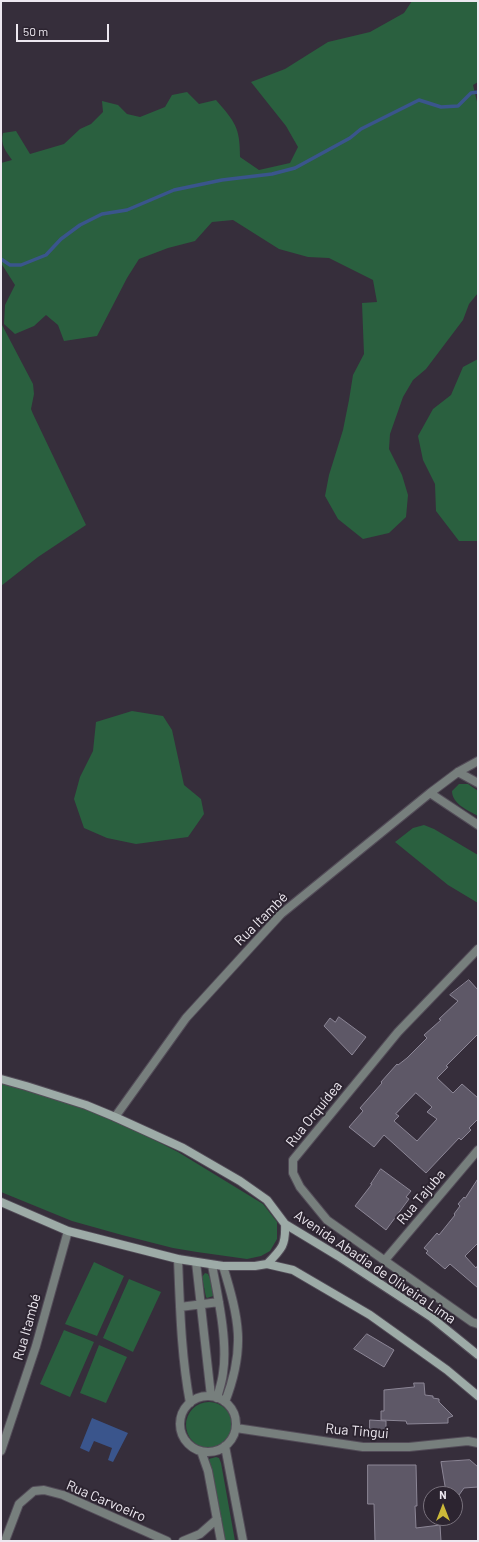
<!DOCTYPE html>
<meta charset="utf-8">
<style>
body{margin:0}
#map{position:relative;width:479px;height:1542px;overflow:hidden;background:#362e3b;font-family:Barlow,sans-serif}
canvas{display:block}
.frame{position:absolute;inset:0;border:2px solid #ede8f0;pointer-events:none}
.north{position:absolute;left:423px;top:1486px;width:40px;height:40px;box-sizing:border-box;background:#2c2430;border:1px solid #79727d;border-radius:50%;rotate:0deg;font-size:11px;font-weight:700;line-height:16px;text-align:center;color:#ede8f0}
.north::after{content:'';display:block;margin:auto;width:14px;height:18px;background:#ccb939;clip-path:polygon(50% 0,100% 100%,50% 72%,0 100%)}
.scale{position:absolute;left:16px;top:24px;width:93px;height:18px;box-sizing:border-box;border:2px solid #ede8f0;border-top:0;padding-left:5px;font-size:12px;line-height:14px;white-space:nowrap;color:#ede8f0;-webkit-text-stroke:3px #2c2430;paint-order:stroke}
</style>
<div id="map">
<canvas width="479" height="1542"></canvas>
<div class="frame"></div>
<div class="north">N</div>
<div class="scale">50 m</div>
</div>
<script>
const context = document.querySelector('canvas').getContext('2d');
context.lineJoin = 'round';
function fill(path, color) { context.fillStyle = color; context.fill(path, 'evenodd'); }
function stroke(path, color, width, dash) { context.strokeStyle = color; context.lineWidth = width; context.lineCap = dash ? 'butt' : 'round'; context.setLineDash(dash || []); context.stroke(path); }
function drawText(font, color, halo, rows, align = 'center') {
  context.font = font + ' Barlow,sans-serif'; context.lineWidth = 4; context.setLineDash([]); context.textBaseline = 'middle'; context.strokeStyle = halo; context.fillStyle = color; for (const [text, x, y, turn = 0] of rows) {
    context.save(); context.translate(x, y); context.rotate((+turn || 0) * Math.PI / 180); context.textAlign = isNaN(turn) ? turn : align; if (halo) context.strokeText(text, 0, 0); context.fillText(text, 0, 0); context.restore();
  }
}
fill(new Path2D(`
 M412,1H478V82L473,85L478,106V293L469,304L463,320L426,369L413,380L403,397L390,434L389,449L402,475L408,495L406,517L389,533L363,539L338,519L325,496L329,475L343,430L349,400L353,375L364,354L362,303L377,302L373,280L329,258L308,257L279,249L233,220L212,222L195,241L168,248L139,259L127,278L97,336L64,341L58,325L46,315L34,326L15,334L4,324L5,305L15,285L1,263V163L12,160C6,151 0,145 3,133L16,131L30,154L64,144L80,129L91,124L103,112L102,101L118,105L127,114L140,117L165,107L172,95L187,92L199,104L216,100C235,122 240,127 240,157L259,170L290,163L298,147L286,126L251,82L285,69L328,42L370,32L404,13Z
 M1,323L33,384L34,394L31,409L33,414L86,525L38,557L1,586Z
 M478,359V541H459L436,511L435,484L423,460L418,436L433,409L451,395L463,367Z
 M132,711L163,716L172,730L184,785L201,799L204,814L188,837L136,844L107,838L84,828L74,799L80,777L93,751L96,722Z
 M459,784H468L478,791V816C468,810 452,804 452,791Z
 M424,825L434,829L478,855V903L448,885L395,842L413,828Z
 M1,1081L84,1107L115,1120L178,1152L263,1204L277,1222V1239L270,1251L261,1256L247,1259L197,1252L173,1248L122,1235L72,1221L1,1192Z
 M94,1262L124,1276L97,1336L65,1324Z
 M205,1273L208,1274C211,1280 213,1289 213,1296L207,1298L206,1297L202,1277Z
 M129,1279L161,1292L133,1352L103,1338Z
 M64,1330L94,1342L70,1397L40,1384Z
 M99,1345L127,1357L106,1403L80,1393Z
 M186 1425a23 23 0 1 1 46 0a23 23 0 1 1-46 0Z
 M216,1457L219,1458L221,1463L235,1541H225L209,1459Z`), '#2a603f');
fill(new Path2D(`
 M92,1418L128,1433L113,1462L108,1460L112,1448L94,1441L89,1452L80,1448Z`), '#3a558c');
stroke(new Path2D(`
 M1,259L10,265H21L46,255L61,239L80,225L102,214L127,210L174,190L222,180L272,174L295,168L350,138L361,129L419,100L441,107L458,106L471,93L478,92`), '#3a558c', 3.5);
const building = new Path2D(`
 M469,980L478,990V1034L446,1066L448,1067L437,1078L453,1093L462,1084L478,1098V1119L469,1128L471,1130L461,1140L459,1138L426,1173L384,1135L374,1147L349,1127L363,1111L360,1108L382,1083L381,1082L397,1064L398,1065L407,1058L427,1038L424,1035L441,1020L439,1019L458,1001L450,995ZM416,1093L432,1107L427,1112L437,1119L417,1141L394,1121L399,1116L396,1114Z
 M339,1017L366,1037L352,1055L324,1026L330,1018L335,1022Z
 M381,1169L411,1191L406,1197L409,1199L386,1230L355,1206L372,1184H371Z
 M478,1179V1243L465,1256L476,1268L478,1265V1288L450,1264L445,1269L426,1253L428,1251L424,1248L437,1233L439,1235L455,1215L454,1214L460,1206L458,1204L464,1197L465,1198Z
 M367,1334L394,1350L384,1367L354,1349Z
 M414,1383H424L425,1395L433,1396V1398L439,1399V1402L453,1416L448,1418V1423L407,1424L406,1421L381,1420V1411H384V1390L414,1387Z
 M370,1420L386,1421V1431L370,1430Z
 M470,1460L478,1467V1487L464,1488L459,1495L455,1491L446,1492L441,1462Z
 M368,1465H416L417,1506H415L416,1528L440,1525L441,1541H375L374,1504H368Z`);
fill(building, '#5e5867');
stroke(building, '#8c8696', 1);
const street = new Path2D(`
 M458,772L478,783
 M430,793L478,825
 M478,949L398,1032L293,1160V1173L300,1187L327,1220L472,1322L478,1324
 M115,1117L186,1018L281,914L430,793L458,772L478,761
 M178,1259C180,1307 181,1355 190,1403
 M385,1260L478,1150
 M196,1262L211,1396
 M212,1265C218,1297 228,1342 223,1373C222,1382 219,1390 217,1398
 M223,1266C239,1319 246,1348 225,1402
 M180,1307L219,1302
 M180 1424a28 28 0 1 1 56 0a28 28 0 1 1-56 0Z
 M236,1428L363,1447H409L468,1441L478,1443
 M225,1446L243,1541
 M1,1451L36,1346L68,1231
 M201,1451L208,1471L221,1541
 M5,1541L19,1504L34,1491L44,1490L63,1495L167,1541
 M183,1541L200,1534L217,1519`);
const secondary = new Path2D(`
 M1,1079L26,1086L86,1105L115,1117L183,1148L240,1181L267,1200L285,1224L338,1256L431,1317L478,1355
 M1,1202L68,1231L178,1259L223,1266H255L267,1264L293,1270L370,1315L447,1370L478,1396
 M267,1264C282,1249 286,1245 285,1224`);
stroke(street, '#534c58', 10);
stroke(secondary, '#534c58', 10);
stroke(street, '#777f7d', 8);
stroke(secondary, '#9daba7', 8);
drawText('14px', '#ede8f0', '#2c2430', [
 ["Rua Itambé",261,919,-45],
 ["Rua Orquídea",314,1114,-51],
 ["Rua Tajuba",421,1197,-50],
 ["Avenida Abadia de Oliveira Lima",375,1267,34],
 ["Rua Itambé",27,1327,-74],
 ["Rua Tingui",357,1431,5],
 ["Rua Carvoeiro",106,1501,23]
]);
</script>
